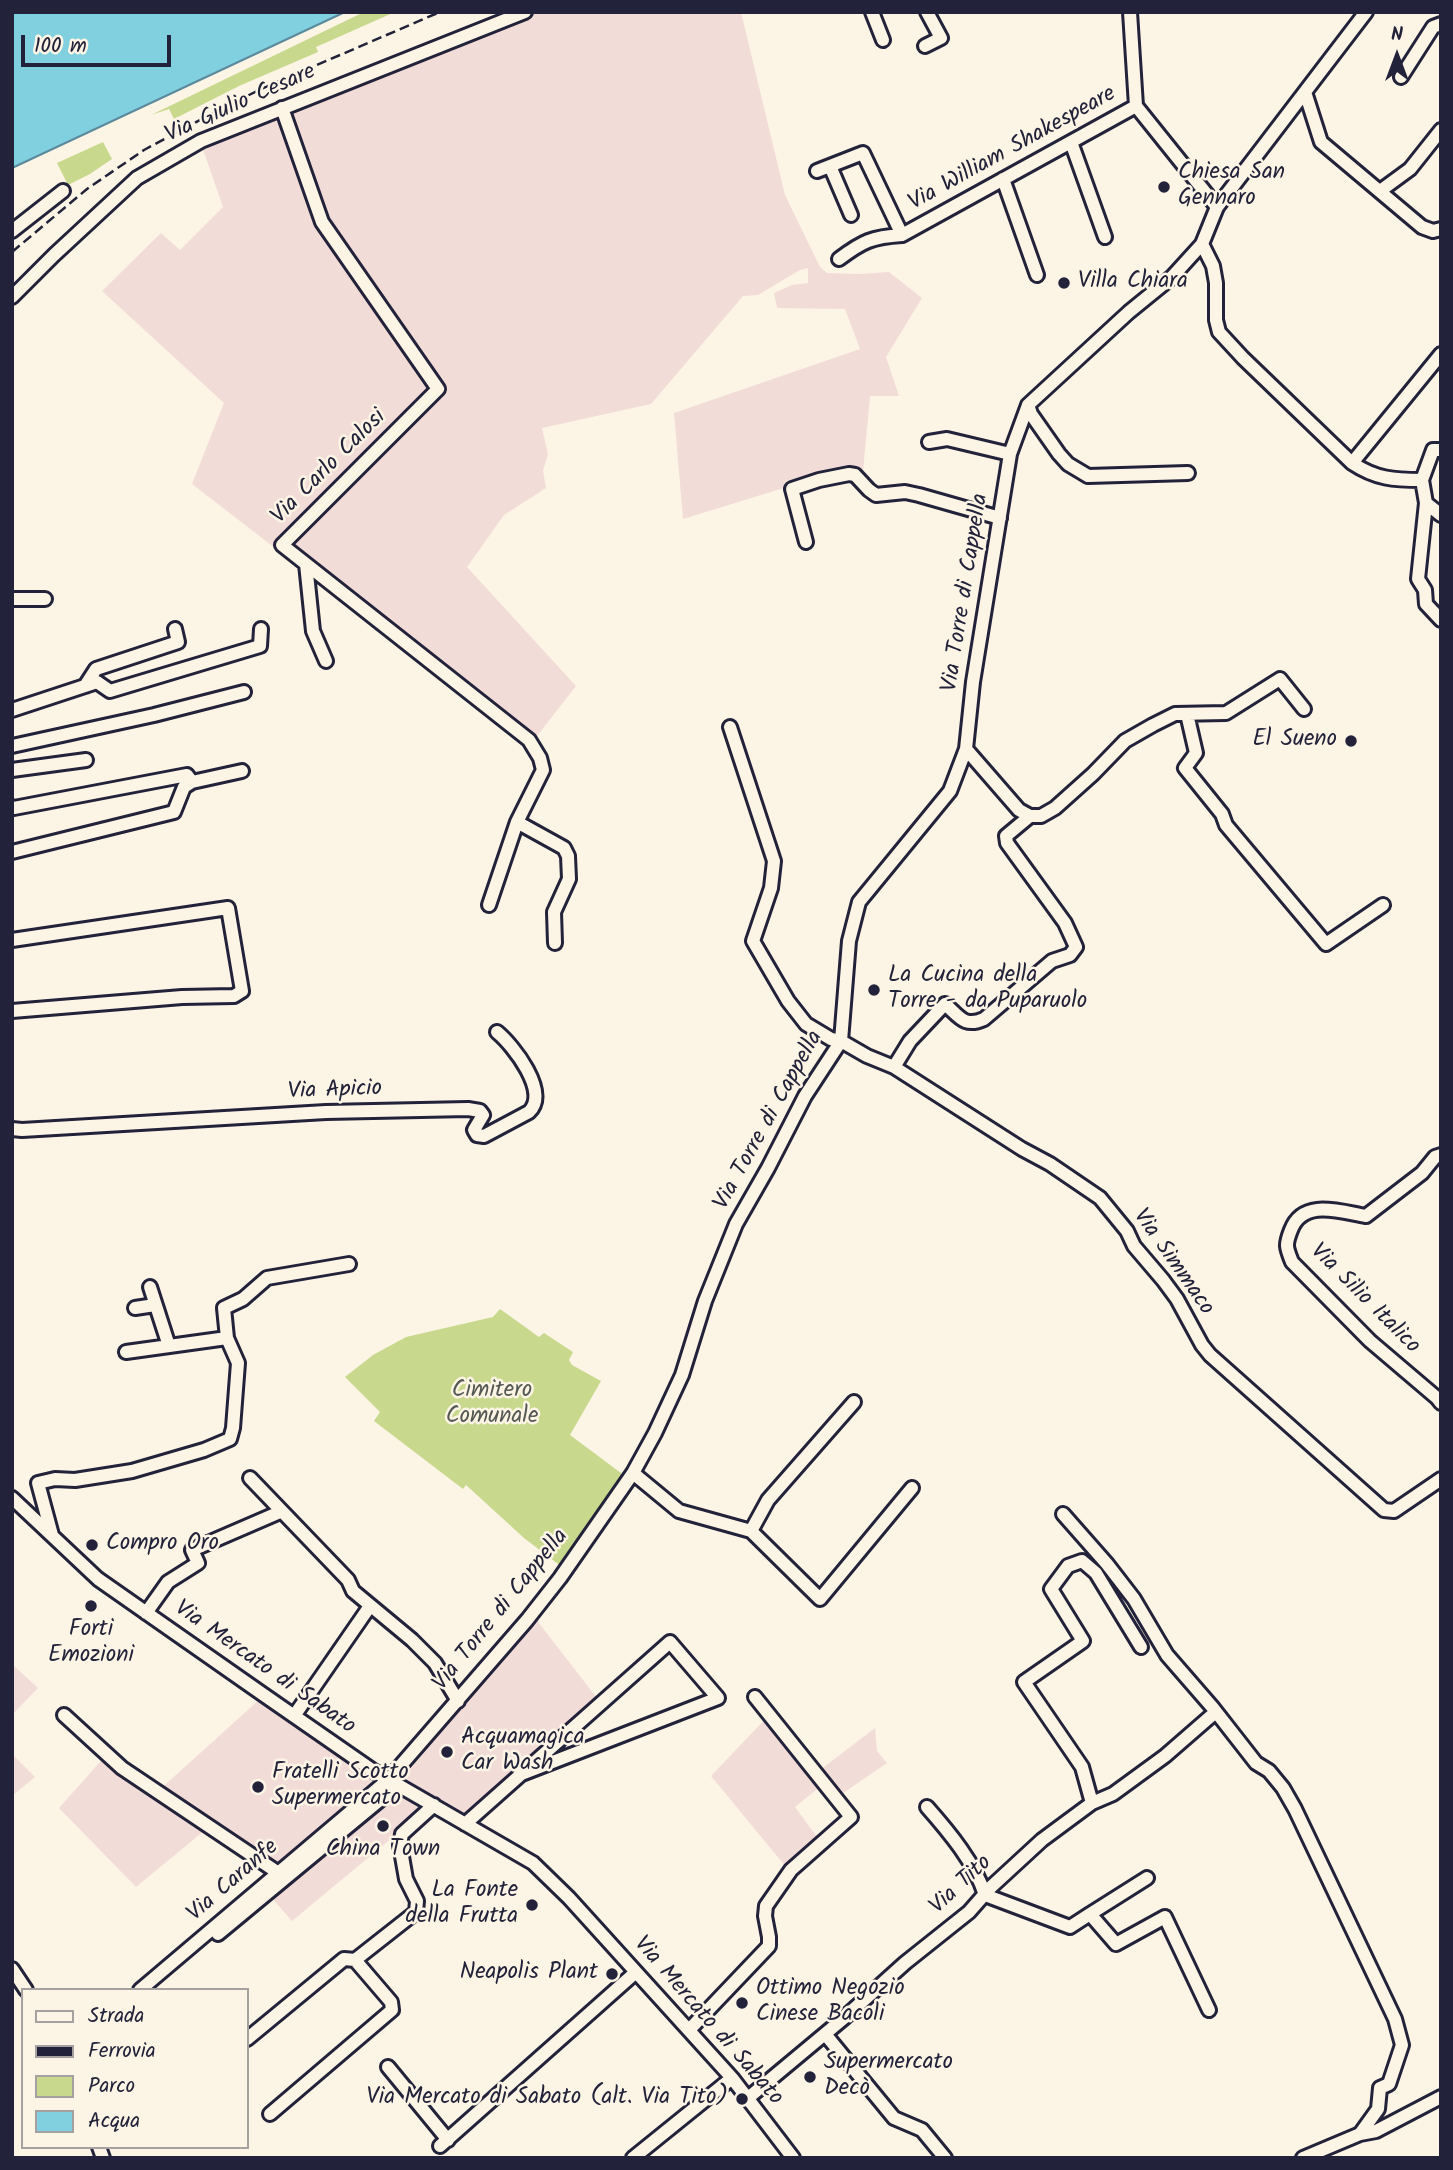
<!DOCTYPE html>
<meta charset="utf-8">
<style>
body{margin:0}
#map{position:relative;width:1453px;height:2170px;overflow:hidden;background:#fcf5e5;font-family:Kalam,sans-serif}
canvas{display:block}
.frame{position:absolute;inset:0;border:14px solid #22223b;pointer-events:none}
.legend{position:absolute;left:21px;top:1988px;width:228px;height:161px;box-sizing:border-box;background:#fcf5e5;border:2px solid #a5a1a1;margin:0;padding:9px 12px;list-style:none;font-size:21px;color:#22223b}
.legend li{display:flex;align-items:center;gap:14px;height:35px}
.legend b{width:35px;border:2px solid #a5a1a1}
.north{position:absolute;left:1362px;top:21px;width:70px;height:70px;-webkit-text-stroke:5px #fcf5e5;paint-order:stroke;rotate:0deg;font-size:19px;font-weight:700;line-height:28px;text-align:center;color:#22223b}
.north::after{content:'';display:block;margin:auto;width:24px;height:32px;background:#22223b;clip-path:polygon(50% 0,100% 100%,50% 72%,0 100%)}
.scale{position:absolute;left:21px;top:35px;width:150px;height:32px;box-sizing:border-box;border:4px solid #22223b;border-top:0;padding-left:9px;font-size:21px;line-height:24px;white-space:nowrap;color:#22223b;-webkit-text-stroke:5px #fcf5e5;paint-order:stroke}
</style>
<div id="map">
<canvas width="1453" height="2170"></canvas>
<div class="frame"></div>
<ul class="legend">
<li><b style="height:9px;background:#fcf5e5"></b>Strada</li>
<li><b style="height:9px;background:#22223b"></b>Ferrovia</li>
<li><b style="height:19px;background:#c8d98d"></b>Parco</li>
<li><b style="height:19px;background:#81d0df"></b>Acqua</li>
</ul>
<div class="north">N</div>
<div class="scale">100 m</div>
</div>
<script>
const context = document.querySelector('canvas').getContext('2d');
context.lineJoin = 'round';
function fill(path, color) { context.fillStyle = color; context.fill(path, 'evenodd'); }
function stroke(path, color, width, dash) { context.strokeStyle = color; context.lineWidth = width; context.lineCap = dash ? 'butt' : 'round'; context.setLineDash(dash || []); context.stroke(path); }
function drawText(font, color, halo, rows, align = 'center') {
  context.font = font + ' Kalam,sans-serif'; context.lineWidth = 5; context.setLineDash([]); context.textBaseline = 'middle'; context.strokeStyle = halo; context.fillStyle = color; for (const [text, x, y, turn = 0] of rows) {
    context.save(); context.translate(x, y); context.rotate((+turn || 0) * Math.PI / 180); context.textAlign = isNaN(turn) ? turn : align; if (halo) context.strokeText(text, 0, 0); context.fillText(text, 0, 0); context.restore();
  }
}
fill(new Path2D(`
 M526,12H741L785,195L820,267L827,273L859,274L889,272L922,298L886,357L899,396H870L863,471L813,479L683,519L674,413L860,349L845,309L777,308L774,293L792,285L808,283V268L800,270L758,295L743,296L651,404L542,428L548,454L543,471L546,488L504,515L467,567L576,686L530,745L192,484L224,403L102,291L161,233L180,250L223,207L199,138Z
 M535,1618L597,1698L467,1815L433,1797L405,1778L409,1771Z
 M12,1664L38,1688L12,1715Z
 M260,1699L428,1808L292,1921L263,1888L267,1872L204,1831L136,1887L59,1808L107,1754L157,1792Z
 M769,1715L816,1773L875,1728L877,1751L887,1763L836,1798L826,1782L795,1807L817,1837L786,1867L711,1776Z
 M12,1754L35,1777L12,1796Z`), '#f2dcd7');
fill(new Path2D(`
 M364,12H395L316,47L318,52L239,86L174,119L169,109L151,115Z
 M103,142L112,159L90,174L68,185L57,163Z
 M500,1309L539,1337L544,1333L573,1352L569,1360L572,1365L601,1381L570,1435L625,1476L562,1567L524,1538L466,1485L463,1489L374,1421L380,1412L345,1377L373,1355L406,1337L493,1317Z`), '#c8d98d');
const water = new Path2D(`
 M12,12H345L12,168Z`);
fill(water, '#81d0df');
stroke(water, '#5b8a9d', 2);
const minor = new Path2D(`
 M872,12L883,40
 M1130,12L1136,106
 M925,46L941,38L927,12
 M1401,77L1433,27L1441,24
 M1305,92L1321,142L1422,227L1433,231L1441,229
 M1136,106L1217,207
 M282,108L322,222L438,389L282,545L529,740L540,758L543,770L517,822L489,905
 M1071,142L1105,237
 M830,166L851,215
 M817,171L863,153L902,235
 M1003,179L1037,275
 M1380,191L1410,169L1441,130
 M12,231L63,191
 M1202,244L1213,266L1216,283V320L1219,332L1243,358L1352,463C1376,479 1394,480 1422,480
 M839,259C863,241 872,237 902,235L1136,106
 M12,297L54,255L137,178L201,141L525,12
 M1028,405L1031,414L1059,454L1068,464L1088,476L1188,473
 M929,442L947,439L1010,454
 M1441,450H1433L1422,480L1426,503L1441,515
 M1352,463L1441,354
 M1426,503L1418,579L1425,590L1426,604L1441,620
 M806,542L792,489L819,480L849,474L855,475L869,490L876,495L905,492L919,495L1000,518
 M306,564L313,631L326,661
 M12,599H45
 M85,686L96,669L178,642L175,629
 M12,710L97,682L110,691L260,646L261,629
 M1187,714L1196,753L1185,768L1222,814L1226,825L1326,944L1383,905
 M730,727L774,861L771,888L753,941L788,1001L806,1024L831,1039L841,1041L867,1056L894,1067L1022,1149L1050,1164L1100,1198L1127,1231L1134,1246L1163,1280L1177,1299L1202,1345L1210,1355L1384,1510L1394,1511L1441,1479
 M12,746L154,715L244,692
 M966,749L1019,810L1030,816H1041L1055,808L1093,774L1125,741L1153,725L1175,714L1226,713L1280,679L1304,709
 M12,770L86,760
 M12,807L14,808L187,775L192,782L242,771
 M517,822L564,848L568,856L569,879L554,912L555,943
 M12,852L174,812L184,787L192,782
 M12,940L228,908L242,991L234,996L182,997L12,1011
 M894,1067L910,1041L945,1004C959,1016 964,1028 984,1019L1052,961L1070,955L1076,947L1065,923L1007,843L1006,836L1030,816
 M12,1129L22,1130L326,1112L468,1109L480,1111L483,1115L474,1130L477,1135L484,1136L529,1112C550,1092 513,1045 497,1032
 M1441,1155L1435,1157L1422,1173L1366,1216C1341,1212 1303,1198 1291,1230C1285,1245 1286,1247 1292,1262L1370,1341L1437,1398L1441,1403
 M150,1287L169,1346
 M135,1308L155,1305
 M126,1352L227,1338
 M633,1473L679,1511L751,1531L820,1599L912,1488
 M250,1478L348,1580L353,1591L412,1640L435,1663L458,1701
 M12,1498L98,1579L261,1693L372,1770L533,1863L569,1898L732,2078L793,2158
 M1063,1514L1107,1564L1134,1599L1167,1655L1213,1708L1256,1763L1269,1771L1283,1788L1295,1809L1395,2019L1402,2045L1389,2084L1380,2088L1378,2109L1360,2134
 M751,1531L768,1500L854,1402
 M52,1535L38,1483L55,1479L75,1480L132,1471L204,1450L230,1439L233,1428L238,1363L227,1338L224,1308L243,1299L267,1278L349,1264
 M146,1613L168,1582L198,1563L192,1550L280,1512
 M64,1715L122,1768L277,1872
 M294,1716L370,1606
 M1092,1803L1082,1767L1024,1682L1083,1641L1051,1589L1068,1566L1082,1561L1096,1573L1141,1647
 M927,1807C949,1832 975,1863 985,1895L1070,1927L1090,1914L1116,1944L1165,1917L1209,2010
 M465,1824L670,1642L718,1698L519,1775
 M1090,1914L1147,1878
 M218,1934L398,1785
 M12,1969L26,1990
 M140,1990L389,1779L527,1620L560,1578L633,1473L655,1433L682,1375L705,1301L736,1224L768,1168L805,1096L841,1041L849,941L859,902L950,791L966,749L973,682L1010,454L1028,405L1129,312L1172,277L1202,244L1217,207L1366,12
 M689,2030L769,1946V1937L765,1916L766,1906L791,1870L851,1817L755,1697
 M825,2034L894,2118L922,2130L945,2158
 M247,2039L344,1959L355,1960L416,1912L417,1901L406,1879L400,1845L402,1834L434,1805
 M388,2067L448,2140
 M748,2098L844,2018L905,1963L969,1912L991,1887L1042,1840L1092,1803L1113,1794L1165,1756L1211,1716
 M270,2114L392,2010L391,2002L355,1960
 M440,2146L636,1972
 M99,2147L103,2158
 M633,2158L732,2078
 M1303,2158L1360,2134L1376,2131L1441,2097`);
stroke(minor, '#22223b', 18);
stroke(minor, '#fcf5e5', 12);
stroke(new Path2D(`
 M12,252L87,189L144,150L211,114L261,89L440,12`), '#22223b', 2.5, [10, 5]);
for (const [x, y, r, color] of [
 [1164,187,7,"#22223b"],
 [1064,283,7,"#22223b"],
 [1351,741,7,"#22223b"],
 [874,990,7,"#22223b"],
 [92,1545,7,"#22223b"],
 [91,1606,7,"#22223b"],
 [447,1752,7,"#22223b"],
 [258,1787,7,"#22223b"],
 [383,1826,7,"#22223b"],
 [532,1905,7,"#22223b"],
 [612,1974,7,"#22223b"],
 [742,2003,7,"#22223b"],
 [810,2077,7,"#22223b"],
 [742,2099,7,"#22223b"]
]) { const dot = new Path2D(); dot.arc(x, y, r, 0, 2 * Math.PI); context.fillStyle = color; context.fill(dot); stroke(dot, '#fcf5e5', 2.5); }
drawText('23px', '#22223b', '#fcf5e5', [
 ["Via Giulio Cesare",241,105,-24],
 ["Via William Shakespeare",1013,150,-29],
 ["Via Carlo Calosi",330,468,-45],
 ["Via Torre di Cappella",967,593,-81],
 ["Via Apicio",335,1092,-2],
 ["Via Torre di Cappella",770,1121,-61],
 ["Via Simmaco",1172,1263,55],
 ["Via Silio Italico",1364,1300,45],
 ["Via Torre di Cappella",502,1611,-51],
 ["Via Mercato di Sabato",264,1669,35],
 ["Via Caranfe",234,1882,-41],
 ["Via Tito",962,1886,-43],
 ["Via Mercato di Sabato",707,2022,49]
]);
drawText('23px', '#22223b', '#fcf5e5', [
 ["Chiesa San",1178,174],
 ["Gennaro",1178,200],
 ["Villa Chiara",1078,283],
 ["El Sueno",1337,741,"right"],
 ["La Cucina della",888,977],
 ["Torre - da Puparuolo",888,1003],
 ["Compro Oro",106,1545],
 ["Forti",91,1631,"center"],
 ["Emozioni",91,1657,"center"],
 ["Acquamagica",461,1739],
 ["Car Wash",461,1765],
 ["Fratelli Scotto",272,1774],
 ["Supermercato",272,1800],
 ["China Town",383,1851,"center"],
 ["La Fonte",518,1892,"right"],
 ["della Frutta",518,1918,"right"],
 ["Neapolis Plant",598,1974,"right"],
 ["Ottimo Negozio",756,1990],
 ["Cinese Bacoli",756,2016],
 ["Supermercato",824,2064],
 ["Decò",824,2090],
 ["Via Mercato di Sabato (alt. Via Tito)",728,2099,"right"]
], 'left');
drawText('23px', '#545954', '#fcf5e5', [
 ["Cimitero",492,1392],
 ["Comunale",492,1418]
]);
</script>
